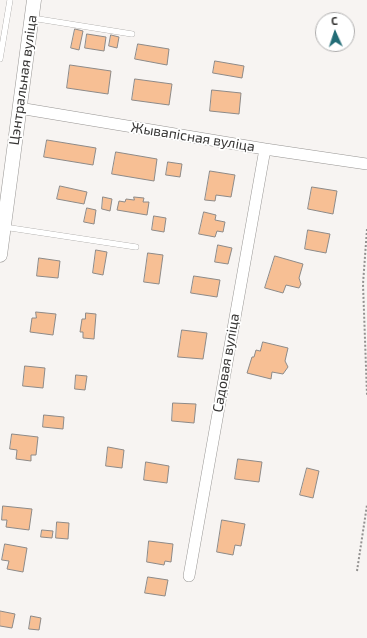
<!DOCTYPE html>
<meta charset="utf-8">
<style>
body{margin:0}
#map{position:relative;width:367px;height:638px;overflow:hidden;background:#f7f4f2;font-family:"Exo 2",sans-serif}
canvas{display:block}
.north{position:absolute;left:315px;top:12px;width:40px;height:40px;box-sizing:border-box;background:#fff;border:1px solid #afaeae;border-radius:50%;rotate:357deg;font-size:11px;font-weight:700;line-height:16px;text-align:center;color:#363534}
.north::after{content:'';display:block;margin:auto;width:14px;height:18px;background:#226c76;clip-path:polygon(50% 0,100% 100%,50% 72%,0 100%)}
</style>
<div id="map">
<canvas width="367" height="638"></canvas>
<div class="north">С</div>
</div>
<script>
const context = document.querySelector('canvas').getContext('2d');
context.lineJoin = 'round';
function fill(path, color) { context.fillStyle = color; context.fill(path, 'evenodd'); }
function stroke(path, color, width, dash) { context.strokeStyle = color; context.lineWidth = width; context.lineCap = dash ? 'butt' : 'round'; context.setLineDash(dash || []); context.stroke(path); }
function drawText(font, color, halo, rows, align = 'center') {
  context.font = font + ' "Exo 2",sans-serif'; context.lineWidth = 3.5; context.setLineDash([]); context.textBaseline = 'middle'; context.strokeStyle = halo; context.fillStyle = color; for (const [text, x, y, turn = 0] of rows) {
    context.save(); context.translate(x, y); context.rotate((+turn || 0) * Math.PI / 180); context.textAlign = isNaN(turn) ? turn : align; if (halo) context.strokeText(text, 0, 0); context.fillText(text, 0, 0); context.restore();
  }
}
const building = new Path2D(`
 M75,29L83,31L79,50L71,48Z
 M87,34L106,37L104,51L85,48Z
 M111,35L119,37L117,48L109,46Z
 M138,44L169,49L167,65L135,59Z
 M215,61L244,66L242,78L213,73Z
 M70,65L111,71L108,94L67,88Z
 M135,79L172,84L169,105L132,100Z
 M212,90L241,93L239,114L210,111Z
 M47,140L96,148L93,165L44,157Z
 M116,152L157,159L154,181L112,174Z
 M168,162L182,164L180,177L166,175Z
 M210,171L235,175L231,197L216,195L215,201L205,200Z
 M60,186L87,192L84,204L57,199Z
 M312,187L337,191L333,214L308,209Z
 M103,197L112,199L110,211L102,209Z
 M134,197L144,198L143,202H149L147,215L117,210L119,201L125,202L126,199L134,200Z
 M87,208L96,210L94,224L84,222Z
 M204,212L216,215L215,220L225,222L223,232L217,231L215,237L199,234Z
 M154,216L166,218L164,232L152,230Z
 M308,230L330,234L326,253L305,249Z
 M218,245L232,248L228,264L215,262Z
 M96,250L107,252L103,275L93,273Z
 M148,253L163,255L159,284L144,282Z
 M275,256L303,264L299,278L301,284L299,288L286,285L283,293L265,288Z
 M39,258L60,261L58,278L37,276Z
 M194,276L220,280L217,297L191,293Z
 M36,312L56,314L53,335L30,332L32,318H36Z
 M86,313L96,314L94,339L83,338V332H80L82,319H85Z
 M182,330L207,333L203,359L178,357Z
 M263,342L288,348L285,361L288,367L283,374L272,372L271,379L247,373L252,357H254L256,350L260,351Z
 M25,366L45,368L43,388L23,386Z
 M76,375L87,376L85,390L75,389Z
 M173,403L196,404L194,423L172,421Z
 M44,415L64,417L63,429L43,427Z
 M12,434L38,437L36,455H31V461L16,459L17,450L10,449Z
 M108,447L124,450L122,468L106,466Z
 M238,459L262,462L259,482L235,479Z
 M146,462L169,466L167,483L144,480Z
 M307,468L319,471L313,498L300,495Z
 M3,506L32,509L29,530L6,527L7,520H2Z
 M222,520L245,524L241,546L235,545L233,555L217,552Z
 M57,522L69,523L68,539L56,538Z
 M42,530L53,531L52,538L41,537Z
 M149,541L173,544L171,562L165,561L164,565L147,562Z
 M5,544L27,548L23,572L7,569L9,561L2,560Z
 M148,577L168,580L165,596L145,593Z
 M0,611L15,614L12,628L0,626Z
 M31,616L41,618L39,630L29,629Z`);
fill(building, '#f7bf94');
stroke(building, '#8d8a88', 1);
const service = new Path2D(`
 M32,18L132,34
 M0,59L10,0
 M4,227L136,247`);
const minor = new Path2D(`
 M19,108L265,149L367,164
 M189,576L265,149`);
const tertiary = new Path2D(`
 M0,255L34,0`);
stroke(service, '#979593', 6);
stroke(minor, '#979593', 12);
stroke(tertiary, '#979593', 15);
stroke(new Path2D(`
 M367,229L363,284L367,395
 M357,571L367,505`), '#939190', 2, [2, 2]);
stroke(service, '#fff', 5.5);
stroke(minor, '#fff', 11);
stroke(tertiary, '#fff', 14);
drawText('14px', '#363534', '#fff', [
 ["Цэнтральная вуліца",23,80,-82],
 ["Жывапісная вуліца",193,137,9],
 ["Садовая вуліца",226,363,-80]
]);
</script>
